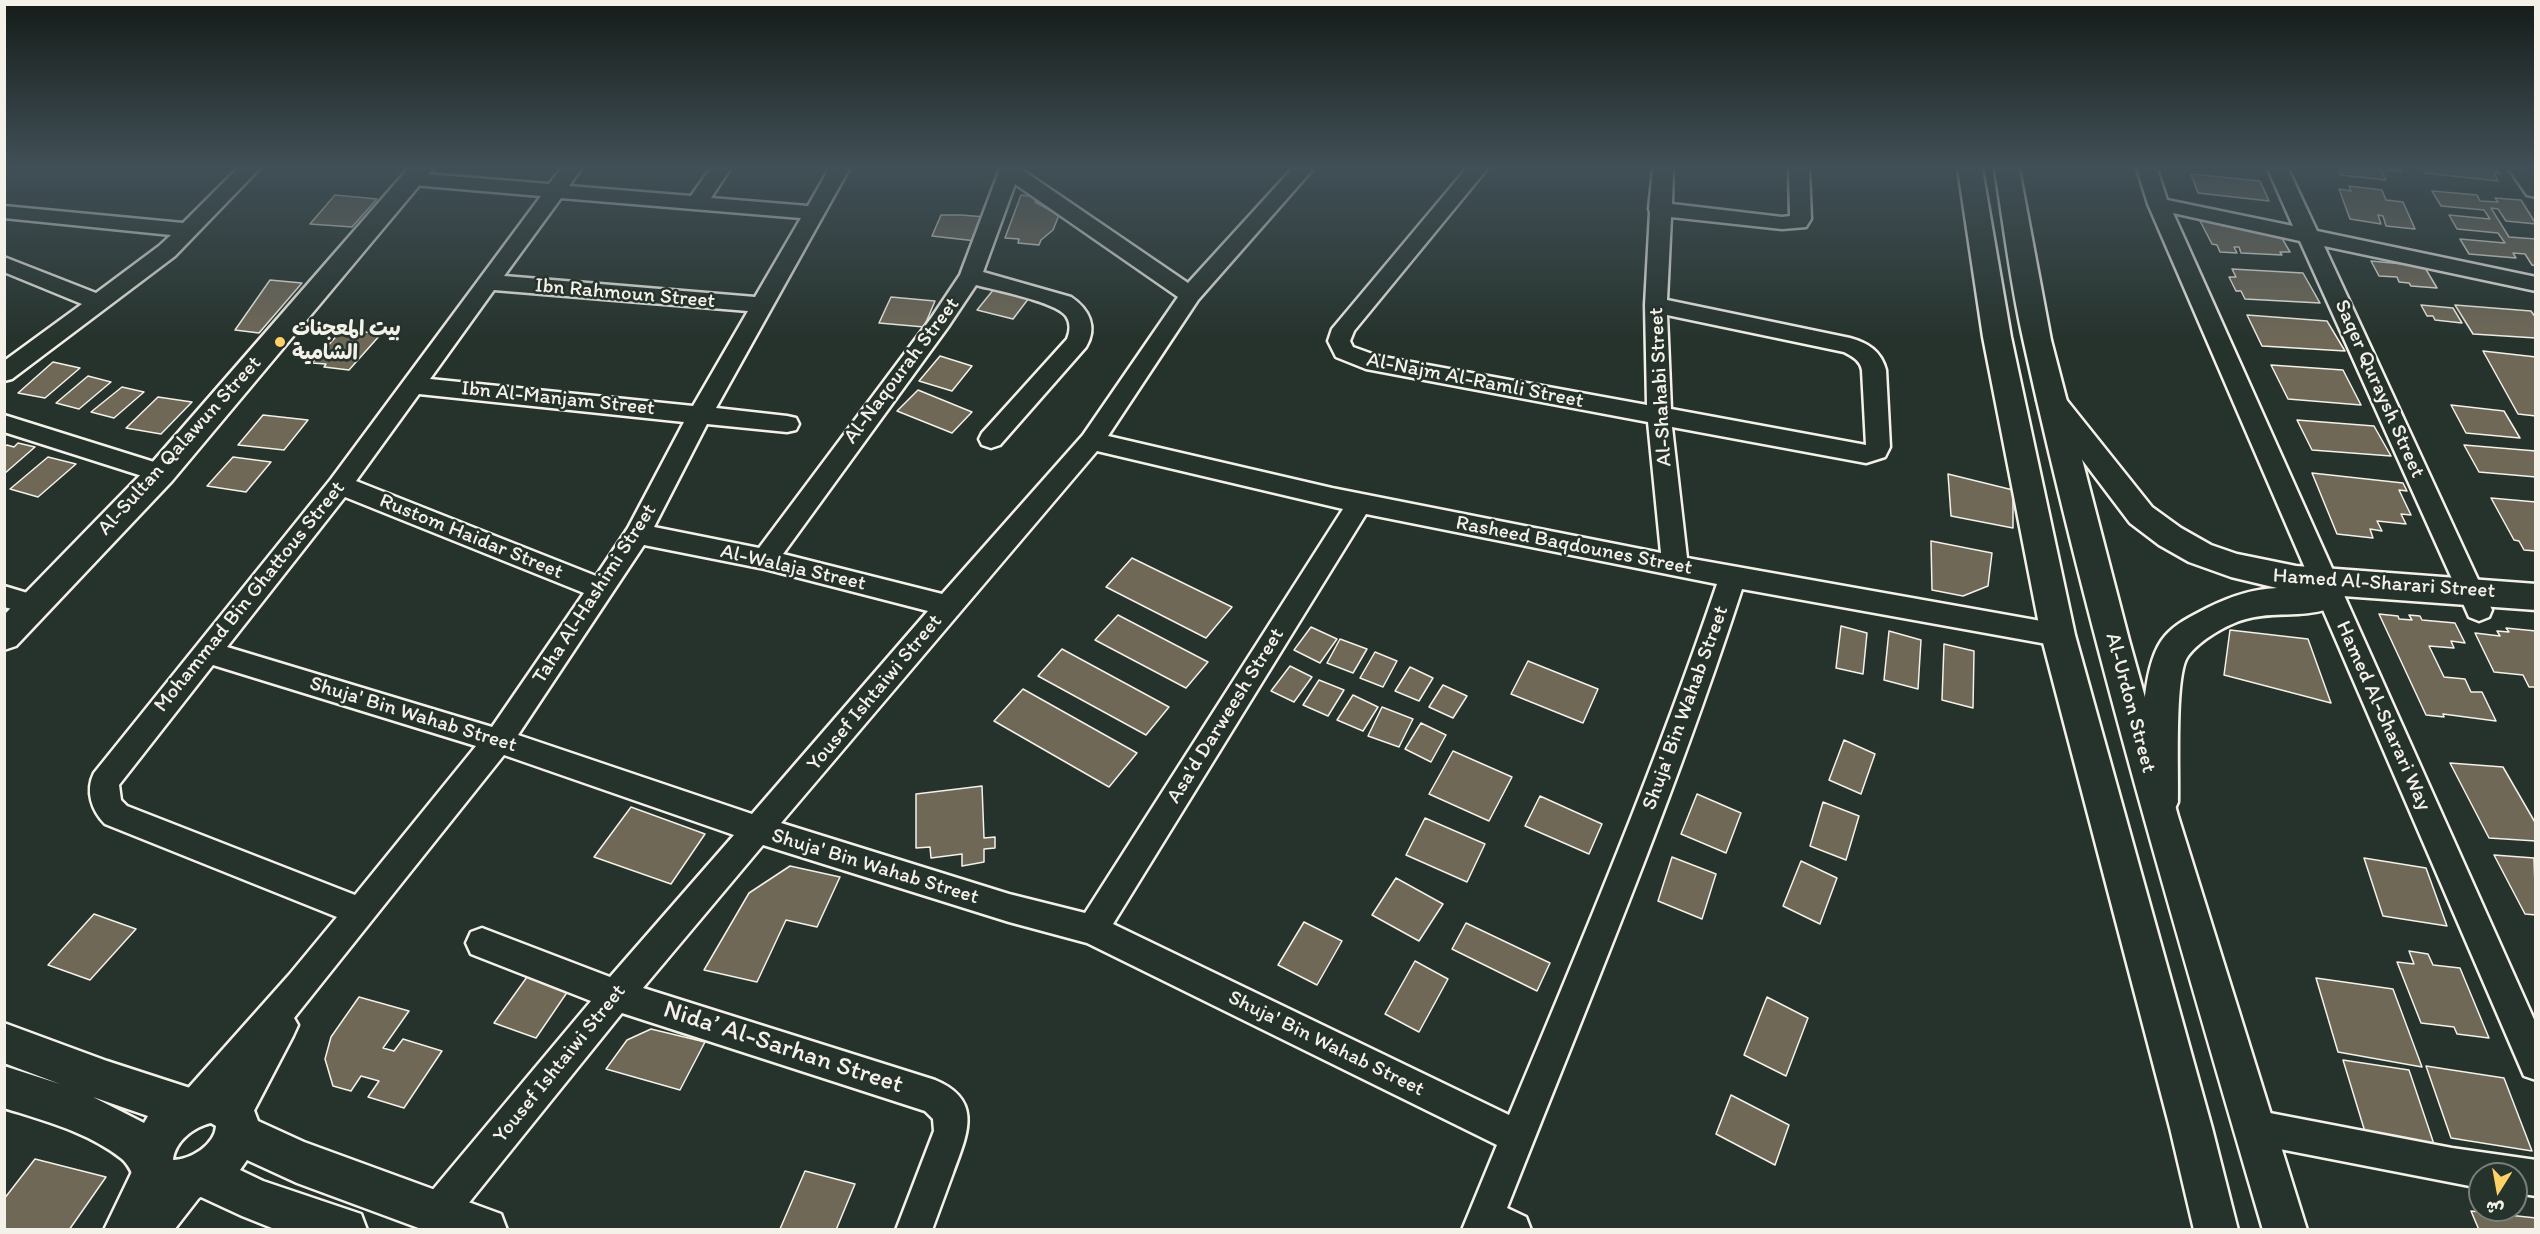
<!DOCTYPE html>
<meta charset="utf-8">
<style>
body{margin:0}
#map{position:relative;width:2540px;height:1234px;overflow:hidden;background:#26332d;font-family:Itim,"Playpen Sans Arabic",sans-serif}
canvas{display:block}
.frame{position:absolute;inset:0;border:6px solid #f4f1e8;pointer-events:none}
.north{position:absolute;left:2468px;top:1162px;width:60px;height:60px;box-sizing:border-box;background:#26332d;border:2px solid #787f78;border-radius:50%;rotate:191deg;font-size:16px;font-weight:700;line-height:24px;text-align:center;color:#f4f1e8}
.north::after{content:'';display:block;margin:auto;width:21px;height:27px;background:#ffd166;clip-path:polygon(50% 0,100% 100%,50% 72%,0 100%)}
</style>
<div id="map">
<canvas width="2540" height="1234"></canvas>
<div class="frame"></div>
<div class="north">ش</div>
</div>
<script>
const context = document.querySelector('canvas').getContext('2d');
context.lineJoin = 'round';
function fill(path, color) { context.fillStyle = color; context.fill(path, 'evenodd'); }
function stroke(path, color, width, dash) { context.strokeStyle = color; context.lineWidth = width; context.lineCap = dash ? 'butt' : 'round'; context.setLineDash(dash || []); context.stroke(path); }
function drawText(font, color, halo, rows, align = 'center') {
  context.font = font + ' Itim,"Playpen Sans Arabic",sans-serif'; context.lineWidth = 5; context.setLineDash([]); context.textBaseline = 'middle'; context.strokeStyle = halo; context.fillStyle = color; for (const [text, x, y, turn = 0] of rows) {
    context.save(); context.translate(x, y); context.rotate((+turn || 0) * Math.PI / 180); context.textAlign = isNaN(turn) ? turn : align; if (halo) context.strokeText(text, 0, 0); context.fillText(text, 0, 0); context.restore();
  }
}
const building = new Path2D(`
 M2338,169H2400L2401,172L2381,169L2386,180L2340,175Z
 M2423,169H2497L2500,174L2494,173L2498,181L2425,173Z
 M2191,174L2260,181L2269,201L2198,193Z
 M2349,186L2382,190L2386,200L2403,202L2415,229L2386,226L2383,216L2378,215L2381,224L2350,219L2339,189L2351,191Z
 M2432,191L2477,195L2480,201L2498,202L2495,198L2521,200L2536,224L2506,221L2498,209L2491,208L2509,237L2536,239V266L2532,265L2525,254L2513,253L2516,258L2469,254L2460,239L2505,243L2498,233L2457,229L2449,215L2490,219L2484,210L2441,206Z
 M335,195L377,199L352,227L310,224Z
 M1021,195L1038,197L1035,202L1059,215L1053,230L1041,240L1039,245L1018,243L1019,239L1005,238Z
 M941,215H961L986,217L976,241L932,236Z
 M2199,219L2220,220L2223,226L2267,228L2279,233L2290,252H2280L2282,255L2241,253L2239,247H2234L2237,253L2220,252L2217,245L2212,244Z
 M2371,261L2424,266L2437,288L2411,286L2409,283L2399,282L2397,277L2379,276Z
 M2232,269L2303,273L2320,303L2245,299L2241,291H2236L2229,277H2236Z
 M270,280L302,283L259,333L235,330Z
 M994,289L1029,298L1013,319L977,310Z
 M891,297L935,301L924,327L879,323Z
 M2421,305L2453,308L2462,323L2435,320L2433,316H2427Z
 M2455,305L2531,311L2536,318V338L2473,334Z
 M2247,315L2327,321L2345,351L2262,346Z
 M343,329L381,334L349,370L324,367L326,364L312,363Z
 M2483,351L2536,357V416L2518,414Z
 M940,356L972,366L952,391L919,381Z
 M53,362L80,368L45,398L18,393Z
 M2271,365L2343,370L2361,405L2288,399Z
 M88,376L111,382L79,409L56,403Z
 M122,387L144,392L114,418L91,412Z
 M918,390L972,412L952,433L897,411Z
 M158,397L192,402L161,434L126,428Z
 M2451,405L2504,411L2520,438L2466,433Z
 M263,415L308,420L284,450L238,445Z
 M2297,420L2374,426L2391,456L2312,450Z
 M18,443L35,447L4,474V447L7,445L14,447Z
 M2464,445L2536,451V477L2479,472Z
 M48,457L76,464L38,497L10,489Z
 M233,457L271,462L246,492L207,486Z
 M2312,473L2403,483L2407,491L2399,490L2411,515L2401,514L2406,524L2377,521L2382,531L2370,529L2373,538L2337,534Z
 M1948,474L2013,490V528L1951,516Z
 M2491,498L2536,502V551L2524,550L2519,541L2514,540Z
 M1931,541L1992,553L1988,586L1963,596L1932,590Z
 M1132,558L1232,607L1206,638L1106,587Z
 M2379,614L2398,616L2399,619L2412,620L2409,615L2420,616L2422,620L2455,623L2465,643L2451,641L2454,648L2429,646L2444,677L2465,679L2471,692H2482L2496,721L2443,714L2444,717L2426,715Z
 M1118,615L1208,662L1186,688L1095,640Z
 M1841,626L1867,633L1863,674L1836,668Z
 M1311,627L1337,639L1320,663L1294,650Z
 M2506,628L2536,631V687H2529L2523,675L2494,672L2475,633L2500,636L2497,631L2509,632Z
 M2230,630L2308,639L2331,703L2224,675Z
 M1889,631L1921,640L1918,689L1884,680Z
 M1340,639L1367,649L1353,673L1327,663Z
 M1944,644L1974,651L1973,708L1942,700Z
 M1062,649L1169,707L1146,735L1038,676Z
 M1375,652L1397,661L1383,687L1360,678Z
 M1528,661L1598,689L1583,723L1511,694Z
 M1290,666L1312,677L1294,702L1271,691Z
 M1410,667L1433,678L1419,701L1395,691Z
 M1319,680L1344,690L1328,716L1303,705Z
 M1443,685L1467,696L1453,718L1429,707Z
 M1023,689L1137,753L1109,787L994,721Z
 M1353,695L1378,707L1363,731L1337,720Z
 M1382,707L1413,719L1399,747L1368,736Z
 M1421,723L1446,735L1431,762L1405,749Z
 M1844,740L1875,754L1861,794L1829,780Z
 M1453,751L1512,777L1489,821L1429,794Z
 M2450,763L2503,767L2536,824V841L2489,838Z
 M982,786L984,838L995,837V848L984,849V862L962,866V854L931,858L930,847L916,848V794Z
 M1697,794L1741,813L1726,853L1681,834Z
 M1540,796L1602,824L1589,854L1525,826Z
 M1823,802L1859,816L1846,860L1810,846Z
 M631,807L705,834L671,884L594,857Z
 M1425,818L1485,844L1467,882L1406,855Z
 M2494,855L2534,858L2536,915L2525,914Z
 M1672,857L1716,874L1702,919L1658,901Z
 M2364,858L2426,868L2447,926L2383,916Z
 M1801,861L1837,878L1820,924L1783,906Z
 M790,866L840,877L817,927L786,920L757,982L704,970L749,893Z
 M1396,878L1443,904L1419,941L1372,915Z
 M94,914L136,929L90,980L48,965Z
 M1304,922L1342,941L1317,985L1278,965Z
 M1466,923L1550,963L1537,991L1452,949Z
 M2409,951L2428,954L2433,965L2460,968L2489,1038L2457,1034L2454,1027L2421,1023L2397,962L2414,964Z
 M1415,961L1448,979L1419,1032L1385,1014Z
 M527,977L568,991L536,1038L494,1023Z
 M2316,978L2393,989L2422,1067L2338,1052Z
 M359,997L409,1011L383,1048L394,1051L403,1039L442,1051L404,1108L368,1097L379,1081L361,1076L351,1091L333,1086L325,1059L331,1037Z
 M1767,997L1808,1018L1786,1076L1744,1055Z
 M651,1029L705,1042L680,1090L606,1069L627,1040Z
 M2343,1060L2409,1070L2438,1156L2369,1145Z
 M2426,1066L2504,1078L2532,1151L2451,1138Z
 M1731,1095L1789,1125L1775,1165L1716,1134Z
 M35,1159L106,1177L69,1230H4V1199Z
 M805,1171L855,1184L836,1230L780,1229Z
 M2471,1211L2536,1218V1230H2479Z`);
fill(building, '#6f6857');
stroke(building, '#f4f1e8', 1.5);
const street = new Path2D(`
 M237,169H259L175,256L12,379L4,381V361L82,304L4,272V257L96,293L159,246L171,235L4,218V206L183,223Z
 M561,169H581L569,186L691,196L710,169H730L711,198L808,206L829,169H849L716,408L787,416L796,418L799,424L796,430L787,432L707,424L654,527L759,548L932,317L960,275L1000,169H1021L1188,283L1292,169H1313L1198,300L1108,436L1332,488L1661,553L1648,422L1366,369L1336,357L1328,341L1332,329L1466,169H1487L1354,331L1350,341L1353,347L1378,356L1647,405L1645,305L1650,212L1649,209L1653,169H1673L1672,204L1782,217L1790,216L1789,169H1809L1811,219L1806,227L1782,229L1671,217L1667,300L1850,338C1868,343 1881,351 1886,370L1890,447L1885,457L1866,463L1672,427L1687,558L2058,624L2068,627L2072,635L2068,643L2058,646L1742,589C1674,799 1587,1005 1507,1208L1526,1217L1531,1230H1462L1497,1145L1087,943L1009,922L763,845L643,988L935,1080C984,1100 967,1135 953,1173C946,1192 939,1211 932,1230H896L934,1131L933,1119L925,1111L622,1013L451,1225L437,1230L425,1225L420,1212L425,1199L591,1001L471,954L466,943L471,932L482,928L610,977L734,835L504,755L294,1018L298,1025L293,1036L247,1124L235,1129L223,1124L218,1112L223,1100L207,1118L195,1123L183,1118L178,1106L183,1094L289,975L337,917L105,824C92,811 85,791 94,773L331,479L541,196L413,185L406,183L403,179L406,175L413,173L549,184ZM1015,184L1178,297L1083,435L942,594L783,554L948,327L976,285C995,290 1056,302 1066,316C1071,323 1070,332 1067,339L982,433L979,439L982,445L991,448L1000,445L1086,347C1098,327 1089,309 1071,297L983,272ZM561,198L801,218L755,297L504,276ZM494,290L748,311L693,406L430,379ZM1667,315L1844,352C1853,357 1860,360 1862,370L1866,445L1671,409ZM419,394L684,422L628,528L596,576L356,481ZM1097,451L1343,509L1085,913L1009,894L781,823ZM345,497L584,593L492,727L227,647ZM1366,514L1717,584C1656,764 1583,939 1509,1115L1113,924ZM644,545L765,569L928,611L752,814L518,735ZM213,665L476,746L355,895L127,806L121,800L119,785Z
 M2137,169H2157L2167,200L2293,226L2268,169H2288L2317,231L2536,277V291L2324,246L2492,610L2489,617L2479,621L2469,617L2466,610L2300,241L2173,213L2536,1024V1080L2524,1076L2148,204Z
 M4,415L170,467L173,473L170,479L161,482L4,432Z
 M4,586L44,598L48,605L44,612L35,615L4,607Z
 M2254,1110L2452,1148L2536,1160V1196L2516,1193V1174H2480V1188L2254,1144L2242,1139L2237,1127L2242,1115Z
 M152,1149L164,1155L170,1167L160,1190L176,1168L189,1163L202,1168L207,1181L202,1194L174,1230H104L140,1155Z`);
const secondary = new Path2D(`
 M408,169H433L172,481L16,646L4,650V615L150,465Z
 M2509,169H2534L2536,197L2527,195Z
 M2051,390L2061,393L2152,507L2181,528L2211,545L2237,554L2296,566L2536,584V610L2329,595L2332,600L2328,609C2301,618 2273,611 2246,619C2227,624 2200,640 2188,656C2174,674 2179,774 2178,802L2173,813L2160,818L2147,813L2142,802C2143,759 2137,668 2165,636C2176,623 2192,616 2207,608C2229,597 2252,589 2277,588L2231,577L2189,562L2159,545L2130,523L2037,400L2041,393Z
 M4,1023L107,1061L190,1088L211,1081L229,1088L244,1094L252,1105L258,1121L304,1142L501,1214L507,1230H424L297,1183L247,1160L240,1170L263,1181L361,1214L367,1230H277L242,1216L201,1197C182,1205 167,1204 149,1195C134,1188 134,1169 122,1159C88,1132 45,1121 4,1108V1066L60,1084L4,1063ZM93,1097L148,1116L144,1123ZM211,1123L216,1126C215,1145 190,1160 173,1160C175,1141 194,1127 211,1123Z`);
const highway = new Path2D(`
 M1958,169H1982L2011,337L2075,635L2212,1128L2238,1230H2194L2170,1128L2041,635L1983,337Z
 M1995,169H2019L2051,340L2129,640L2178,816L2307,1230H2263C2177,935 2090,642 2024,343C2011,286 2004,227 1995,169Z`);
stroke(street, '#f4f1e8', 5);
stroke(secondary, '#f4f1e8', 5);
stroke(highway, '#f4f1e8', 5);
fill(street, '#26332d');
fill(secondary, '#26332d');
fill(highway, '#26332d');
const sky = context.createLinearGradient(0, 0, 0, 342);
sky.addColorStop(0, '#151c19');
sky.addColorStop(0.49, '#415057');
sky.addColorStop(1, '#41505700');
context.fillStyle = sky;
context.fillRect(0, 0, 2540, 342);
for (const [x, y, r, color] of [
 [280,342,6,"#ffd166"]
]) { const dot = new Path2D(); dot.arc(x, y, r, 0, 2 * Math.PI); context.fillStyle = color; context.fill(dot); stroke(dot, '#26332d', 2); }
drawText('21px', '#f4f1e8', '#26332d', [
 ["Ibn Rahmoun Street",625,294,5],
 ["Al-Naqourah Street",902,371,-53],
 ["Al-Najm Al-Ramli Street",1475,381,11],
 ["Al-Shahabi Street",1661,387,-93],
 ["Saqer Quraysh Street",2379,389,66],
 ["Ibn Al-Manjam Street",558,399,6],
 ["Al-Sultan Qalawun Street",180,446,-48],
 ["Rustom Haidar Street",471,537,22],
 ["Rasheed Baqdounes Street",1574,546,11],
 ["Al-Walaja Street",793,568,13],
 ["Hamed Al-Sharari Street",2384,584,4],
 ["Taha Al-Hashimi Street",595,594,-57],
 ["Mohammad Bin Ghattous Street",250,597,-51],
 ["Yousef Ishtaiwi Street",875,693,-50],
 ["Al-Urdon Street",2130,703,75],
 ["Shuja' Bin Wahab Street",1686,708,-70],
 ["Shuja' Bin Wahab Street",413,715,17],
 ["Asa'd Darweesh Street",1226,716,-58],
 ["Hamed Al-Sharari Way",2383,716,66],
 ["Shuja' Bin Wahab Street",875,867,17],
 ["Shuja' Bin Wahab Street",1326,1044,26],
 ["Yousef Ishtaiwi Street",560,1064,-51]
]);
drawText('bold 21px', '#f4f1e8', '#26332d', [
 ["بيت المعجنات",292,330],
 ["الشامية",292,354]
], 'left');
drawText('26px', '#f4f1e8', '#26332d', [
 ["Nida’ Al-Sarhan Street",783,1048,18]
]);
</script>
